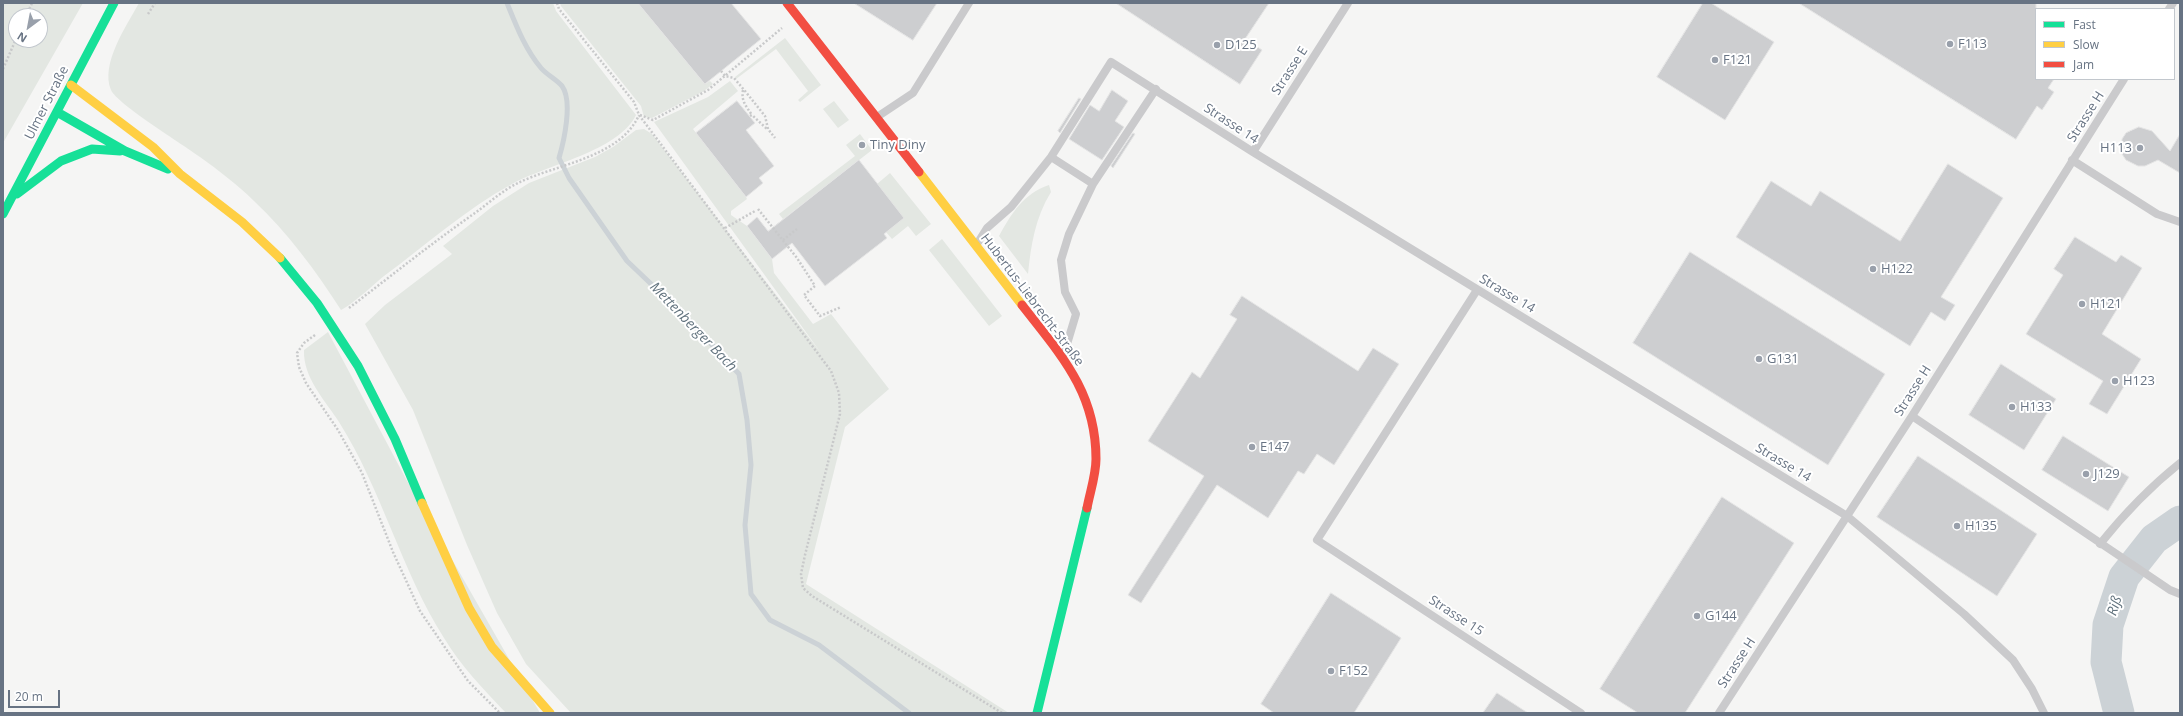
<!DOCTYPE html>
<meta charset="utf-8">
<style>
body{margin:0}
#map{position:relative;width:2183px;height:716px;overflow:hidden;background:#f5f5f4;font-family:"Open Sans",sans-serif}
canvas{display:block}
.frame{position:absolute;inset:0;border:4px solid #677383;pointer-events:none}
.legend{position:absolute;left:2035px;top:8px;width:140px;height:72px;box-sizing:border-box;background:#fff;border:1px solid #c2c7cd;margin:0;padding:5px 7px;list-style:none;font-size:12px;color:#677383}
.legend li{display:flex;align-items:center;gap:8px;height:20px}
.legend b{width:20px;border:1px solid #c2c7cd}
.north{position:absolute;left:8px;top:8px;width:40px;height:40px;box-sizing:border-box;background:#fff;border:1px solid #c2c7cd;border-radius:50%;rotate:212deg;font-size:11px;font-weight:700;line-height:16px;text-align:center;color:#677383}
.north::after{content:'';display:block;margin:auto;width:14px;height:18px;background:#99a0ab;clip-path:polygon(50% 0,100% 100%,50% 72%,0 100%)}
.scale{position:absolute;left:8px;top:690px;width:52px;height:18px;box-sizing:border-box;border:2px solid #677383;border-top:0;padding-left:5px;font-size:12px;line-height:14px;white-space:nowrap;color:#677383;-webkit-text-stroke:3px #fff;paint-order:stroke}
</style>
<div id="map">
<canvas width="2183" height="716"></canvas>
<div class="frame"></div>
<ul class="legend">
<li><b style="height:5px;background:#16e098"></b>Fast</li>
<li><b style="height:5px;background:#ffcf43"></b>Slow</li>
<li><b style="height:5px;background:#f24e42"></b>Jam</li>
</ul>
<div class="north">N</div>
<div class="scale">20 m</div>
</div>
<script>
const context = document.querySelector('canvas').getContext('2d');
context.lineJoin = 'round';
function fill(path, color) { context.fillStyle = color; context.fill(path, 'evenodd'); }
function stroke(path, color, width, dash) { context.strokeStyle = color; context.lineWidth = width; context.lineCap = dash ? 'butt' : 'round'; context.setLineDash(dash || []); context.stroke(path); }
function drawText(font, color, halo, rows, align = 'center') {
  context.font = font + ' "Open Sans",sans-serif'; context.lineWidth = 4; context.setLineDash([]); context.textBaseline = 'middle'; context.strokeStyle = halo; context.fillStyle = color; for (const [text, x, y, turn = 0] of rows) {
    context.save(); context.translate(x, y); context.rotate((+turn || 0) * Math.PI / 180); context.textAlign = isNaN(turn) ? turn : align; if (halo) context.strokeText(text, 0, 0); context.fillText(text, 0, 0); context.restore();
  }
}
fill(new Path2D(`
 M3,3H83L3,143ZM16,16H40V40H16Z
 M139,3H553L556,11L636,115C619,151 546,165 512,184C466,209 426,245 384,276C373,285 353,304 341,310C316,271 288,233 254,201C238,185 218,170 200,157C184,145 117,104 111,90C100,64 127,25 139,3Z
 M560,3H638L705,84L710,81L713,84L704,91L652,118L644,117L641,106L561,6Z
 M785,38L821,85L800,102L798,100L808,91L776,49L736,79L735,77Z
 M730,81L738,91L693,129L746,197L747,199L731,211V215L747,226L772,259L774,273L813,324L831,314L889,389L845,427L806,584L1009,713H571L526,664L497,613L467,545L413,410L365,324L385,305L452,254L443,246L493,206L529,183L595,157L613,147L636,130L644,129L652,134L821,353L654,122L708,97Z
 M834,101L849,120L838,128L823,109Z
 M860,134L872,150L783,219L779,214L855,156L846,145Z
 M890,173L931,224L916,236L908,226L892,239L886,232L877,184Z
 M1049,185L1051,192C1035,218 1031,245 1028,274L999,236C1012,213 1023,194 1049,185Z
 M942,239L1002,316L989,326L929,250Z
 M328,332L406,479L540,713H506C483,689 461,666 444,638C401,570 382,490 339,422C325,400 303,378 304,350Z`), '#e3e7e2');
stroke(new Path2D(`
 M507,3C516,25 525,49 541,68C547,75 556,79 562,86C573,101 564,141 559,158L569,178L627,261L691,322L739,374L747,420L751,465L745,525L751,594L770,620L819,645L909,713`), '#ccd2d6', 5);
stroke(new Path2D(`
 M2119,713L2106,662L2108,625L2124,577L2154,539L2180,521`), '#ccd2d6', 31);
const building = new Path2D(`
 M638,3H731L761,39L705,84Z
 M854,3H937L913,40Z
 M1116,3H1269L1245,39L1262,50L1240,84Z
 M1703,3H1711L1774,42L1725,120L1657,77Z
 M1799,3H2036V79H2054L2048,88L2054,92L2042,110L2037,106L2016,139Z
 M1112,90L1128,101L1115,121L1124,127L1102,160L1069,139L1090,105L1099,111Z
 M1079,98L1081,99L1060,133L1058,131Z
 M737,101L755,123L746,130L774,166L759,178L763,183L746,197L696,133Z
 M2139,127L2152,131L2170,151L2180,134V173L2158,160L2145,166H2138L2126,160L2122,154V139L2126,133Z
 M1133,133L1135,134L1113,168L1111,166Z
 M859,160L904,218L884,234L887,238L825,286L792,243L772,259L747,226L757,217L768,231Z
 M1948,164L2003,198L1941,297L1955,305L1945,321L1931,312L1910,346L1736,237L1771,181L1811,206L1820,191L1900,241Z
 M2075,237L2116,262L2121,255L2142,268L2102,334L2141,359L2107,414L2089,404L2103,381L2026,334L2063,275L2054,269Z
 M1690,252L1885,374L1828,465L1633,343Z
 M1242,296L1358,371L1373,348L1399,364L1334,465L1317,454L1304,474L1298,471L1268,518L1217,485L1141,603L1128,595L1204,476L1148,441L1192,372L1200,378L1237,319L1230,315Z
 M2001,364L2056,399L2024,450L1969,415Z
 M2063,436L2129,477L2108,511L2042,470Z
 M1918,456L2037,534L1997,596L1877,517Z
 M1722,497L1794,543L1685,713H1638L1600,689Z
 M1331,593L1401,638L1354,713H1274L1261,704Z
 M1497,693L1528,713H1483Z`);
fill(building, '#cdced0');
stroke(building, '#e4e4e4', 1);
stroke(new Path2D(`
 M557,3L559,9L634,102L639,115L831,371L839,393L840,414L805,555L801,574L803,588L812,596L1002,713
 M148,14L155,3
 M26,16L32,3
 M3,69L16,39
 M721,71L725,76L734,78L745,91L765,116L768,129L775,138
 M743,90C741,101 746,106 752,115
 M640,115L653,120L708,90L782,28
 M750,116L752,115L767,129
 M758,209L797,258L815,286L804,295L820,316L841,307
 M725,228L755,211
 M783,240L797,229
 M349,308C391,276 432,243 475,213C489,203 503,190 518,183C556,164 620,158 639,115
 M315,335L304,343L297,353L299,367L306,383L338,430L362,473L393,552L420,611L468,681L500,713`), '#c8c9ca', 2.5, [2, 2]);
stroke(new Path2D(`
 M2169,9L2173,3
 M877,117L913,93L969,3
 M1253,152L1348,3
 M1051,157L1093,184
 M2072,160L2157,214L2180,222
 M977,244L987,228L1011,207L1051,157L1111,62L1253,152L1847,516L1964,614L2013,660L2032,689L2044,713
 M1477,290L1317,540L1581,713
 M1064,354L1076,314L1065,292L1061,260L1069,234L1093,184L1156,89
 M1912,416L2170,590L2180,594
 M2100,544C2124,514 2150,487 2180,463
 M1719,713L1912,416L2124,79`), '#cacacc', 8);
stroke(new Path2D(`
 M57,112L125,151L168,169
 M17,194L61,161L92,149L120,151
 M3,214L114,3
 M280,258L317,303L358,366L395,439L422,503
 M1037,713L1087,508`), '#16e098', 9);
stroke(new Path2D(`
 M71,85L153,147L180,174L242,222L280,258
 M919,172L1022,305
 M422,503L469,608L492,647L550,713`), '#ffcf43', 9);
stroke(new Path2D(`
 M787,3L919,172
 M1022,305C1061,355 1096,392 1096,459C1096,475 1090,492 1087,508`), '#f24e42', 9);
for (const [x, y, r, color] of [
 [1950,44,4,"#99a0ab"],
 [1217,45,4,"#99a0ab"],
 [1715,60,4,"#99a0ab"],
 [862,145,4,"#99a0ab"],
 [2140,148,4,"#99a0ab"],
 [1873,269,4,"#99a0ab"],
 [2082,304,4,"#99a0ab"],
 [1759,359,4,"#99a0ab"],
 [2115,381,4,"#99a0ab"],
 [2012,407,4,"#99a0ab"],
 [1252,447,4,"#99a0ab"],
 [2086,474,4,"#99a0ab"],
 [1957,526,4,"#99a0ab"],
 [1697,616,4,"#99a0ab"],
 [1331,671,4,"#99a0ab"]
]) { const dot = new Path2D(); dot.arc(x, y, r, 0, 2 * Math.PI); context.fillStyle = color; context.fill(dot); stroke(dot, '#fff', 1.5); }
drawText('13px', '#677383', '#fff', [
 ["F113",1958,44],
 ["D125",1225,45],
 ["F121",1723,60],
 ["Tiny Diny",870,145],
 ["H113",2132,148,"right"],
 ["H122",1881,269],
 ["H121",2090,304],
 ["G131",1767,359],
 ["H123",2123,381],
 ["H133",2020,407],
 ["E147",1260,447],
 ["J129",2094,474],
 ["H135",1965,526],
 ["G144",1705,616],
 ["F152",1339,671]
], 'left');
drawText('13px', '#677383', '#fff', [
 ["Strasse E",1290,71,-57],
 ["Ulmer Straße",47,103,-63],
 ["Strasse H",2086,117,-58],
 ["Strasse 14",1231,124,33],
 ["Strasse 14",1507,294,31],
 ["Hubertus-Liebrecht-Straße",1032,300,53],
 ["Strasse H",1913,391,-58],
 ["Strasse 14",1783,463,31],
 ["Strasse 15",1456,616,33],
 ["Strasse H",1737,663,-57]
]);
drawText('italic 14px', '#63747f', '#fff', [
 ["Mettenberger Bach",693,327,46],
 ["Riß",2115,606,-72]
]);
</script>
